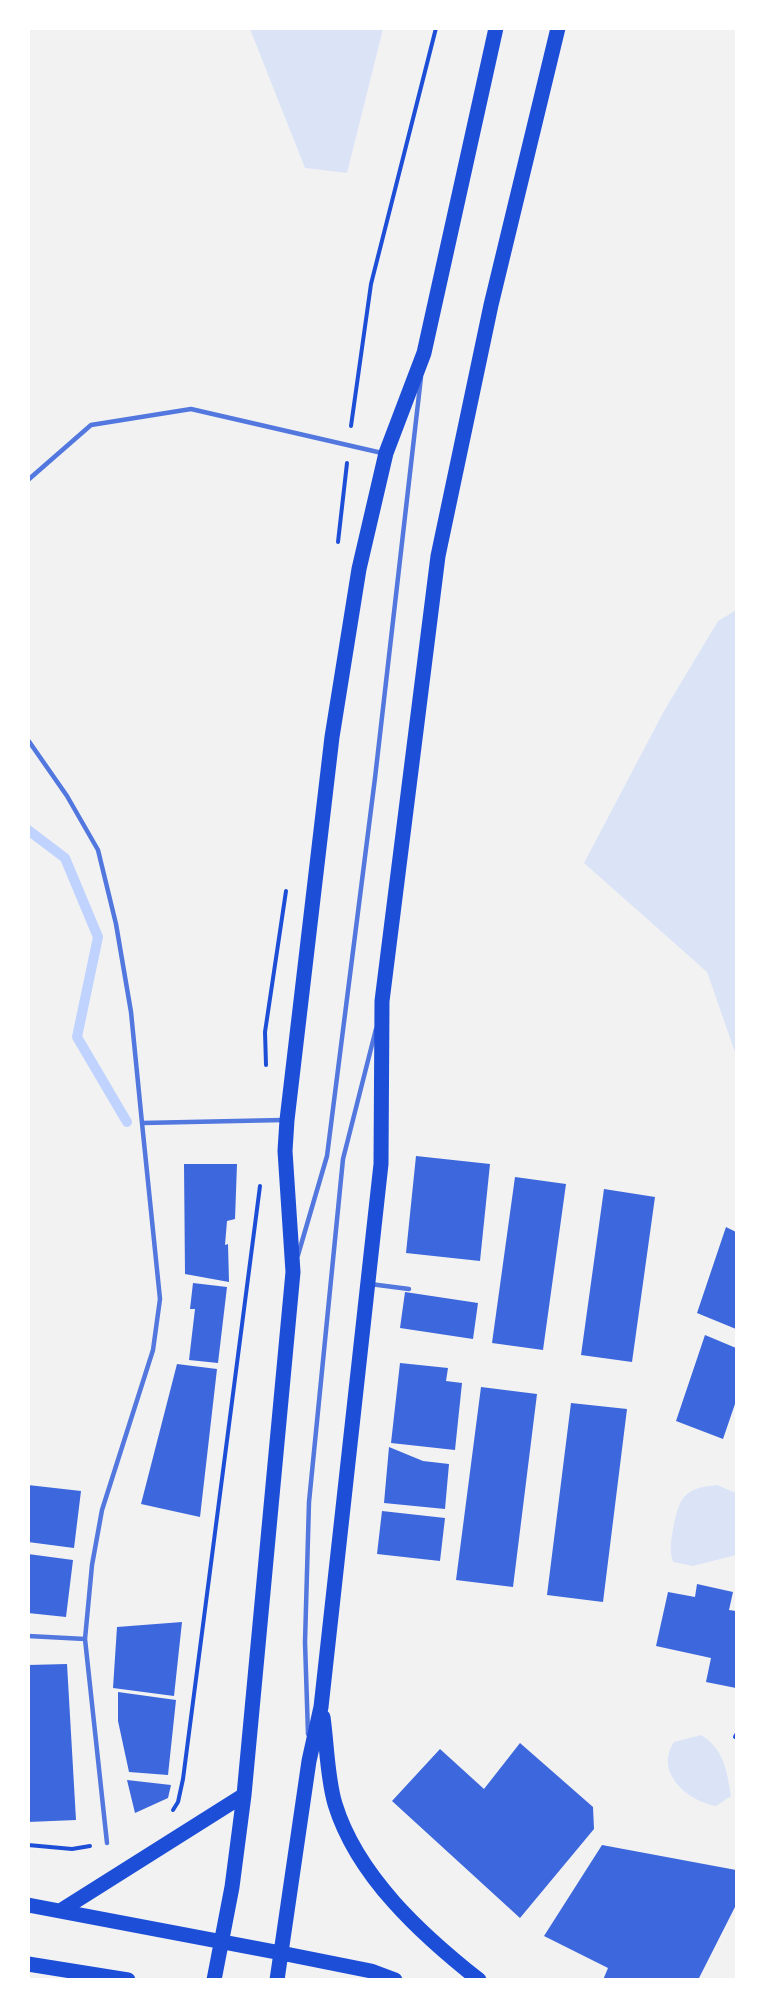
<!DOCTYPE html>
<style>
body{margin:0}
#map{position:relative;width:765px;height:2008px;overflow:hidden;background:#f2f2f2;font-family:"IBM Plex Sans",sans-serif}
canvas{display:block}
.frame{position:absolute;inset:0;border:30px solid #fff;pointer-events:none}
</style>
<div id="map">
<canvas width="765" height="2008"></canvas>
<div class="frame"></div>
</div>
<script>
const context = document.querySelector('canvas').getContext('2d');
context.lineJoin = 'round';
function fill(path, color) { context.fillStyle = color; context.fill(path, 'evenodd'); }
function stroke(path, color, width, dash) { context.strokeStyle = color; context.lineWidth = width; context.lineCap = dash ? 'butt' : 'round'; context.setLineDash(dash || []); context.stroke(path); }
fill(new Path2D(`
 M250,29H383L347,173L305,168Z
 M736,610V1055L707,972L584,863L664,711L718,621Z
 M717,1485L736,1493V1555L693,1566L673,1562C669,1549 671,1542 673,1529C679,1498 683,1488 717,1485Z
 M701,1735C724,1749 727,1771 731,1796L716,1806C687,1801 654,1772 674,1742Z`), '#dbe4f7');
stroke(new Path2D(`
 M28,830L65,858L98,937L77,1037L127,1122`), '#bfd3fe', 10);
fill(new Path2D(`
 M416,1156L490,1164L480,1261L406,1253Z
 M184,1164H237L235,1219L227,1221L225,1245L228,1244L229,1282L185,1274Z
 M515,1177L566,1184L543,1350L492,1343Z
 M604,1189L655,1197L632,1362L581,1355Z
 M726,1227L736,1232V1329L697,1313Z
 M193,1283L227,1287L218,1363L189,1360L195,1309H190Z
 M405,1292L478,1303L473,1339L400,1328Z
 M705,1335L736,1348V1401L723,1439L676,1421Z
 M400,1363L448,1368L446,1381L462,1383L455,1450L391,1443Z
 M177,1364L217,1369L200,1517L141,1504Z
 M481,1387L537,1394L513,1587L456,1580Z
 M571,1403L627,1409L603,1602L547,1595Z
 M389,1447L423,1461L449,1464L445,1509L384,1503Z
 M28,1485L81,1491L74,1548L28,1542Z
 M382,1511L445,1518L440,1561L377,1554Z
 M28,1554L73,1560L66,1617L28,1613Z
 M697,1584L733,1592L729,1610L736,1611V1688L706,1682L711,1658L656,1646L668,1592L695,1597Z
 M182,1622L174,1696L113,1688L117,1627Z
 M67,1664L76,1820L28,1822V1665Z
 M118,1692L176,1700L168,1775L129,1772L118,1721Z
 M520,1743L593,1807L594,1829L520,1918L392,1801L440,1749L484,1789Z
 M127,1780L171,1785L168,1798L135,1813Z
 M602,1845L736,1870V1905L698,1980H603L608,1968L544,1936Z`), '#3d67dc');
stroke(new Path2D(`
 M351,426L371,284L436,28
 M338,542L347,463
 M266,1065L265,1032L286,891
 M735,1737L736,1735
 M173,1810L178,1802L183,1779L260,1186
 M28,1845L72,1849L90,1846`), '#1d4ed8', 4);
stroke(new Path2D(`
 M28,480L91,425L191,409L382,453
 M28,740L67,796L98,850L116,924L131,1012L142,1123L283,1120
 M298,1255L327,1156L375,778L421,377
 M370,1284L409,1289
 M28,1636L85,1639
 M308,1734L305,1642L309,1502L343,1159L376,1029
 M107,1843L85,1639L92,1565L102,1510L153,1350L160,1299L142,1123`), '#5277de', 4.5);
stroke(new Path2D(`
 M323,1717C327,1745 327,1777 335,1804C357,1876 422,1935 479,1980
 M28,1905L281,1953L371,1971L395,1980
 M60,1911L244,1795
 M28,1964L128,1980
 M214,1980L232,1887L244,1795L293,1272L285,1151L287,1120L332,737L359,569L386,453L424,353L496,28
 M277,1980L309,1761L321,1707L381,1164L382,1001L438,556L491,305L558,28`), '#1d4ed8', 15);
</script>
